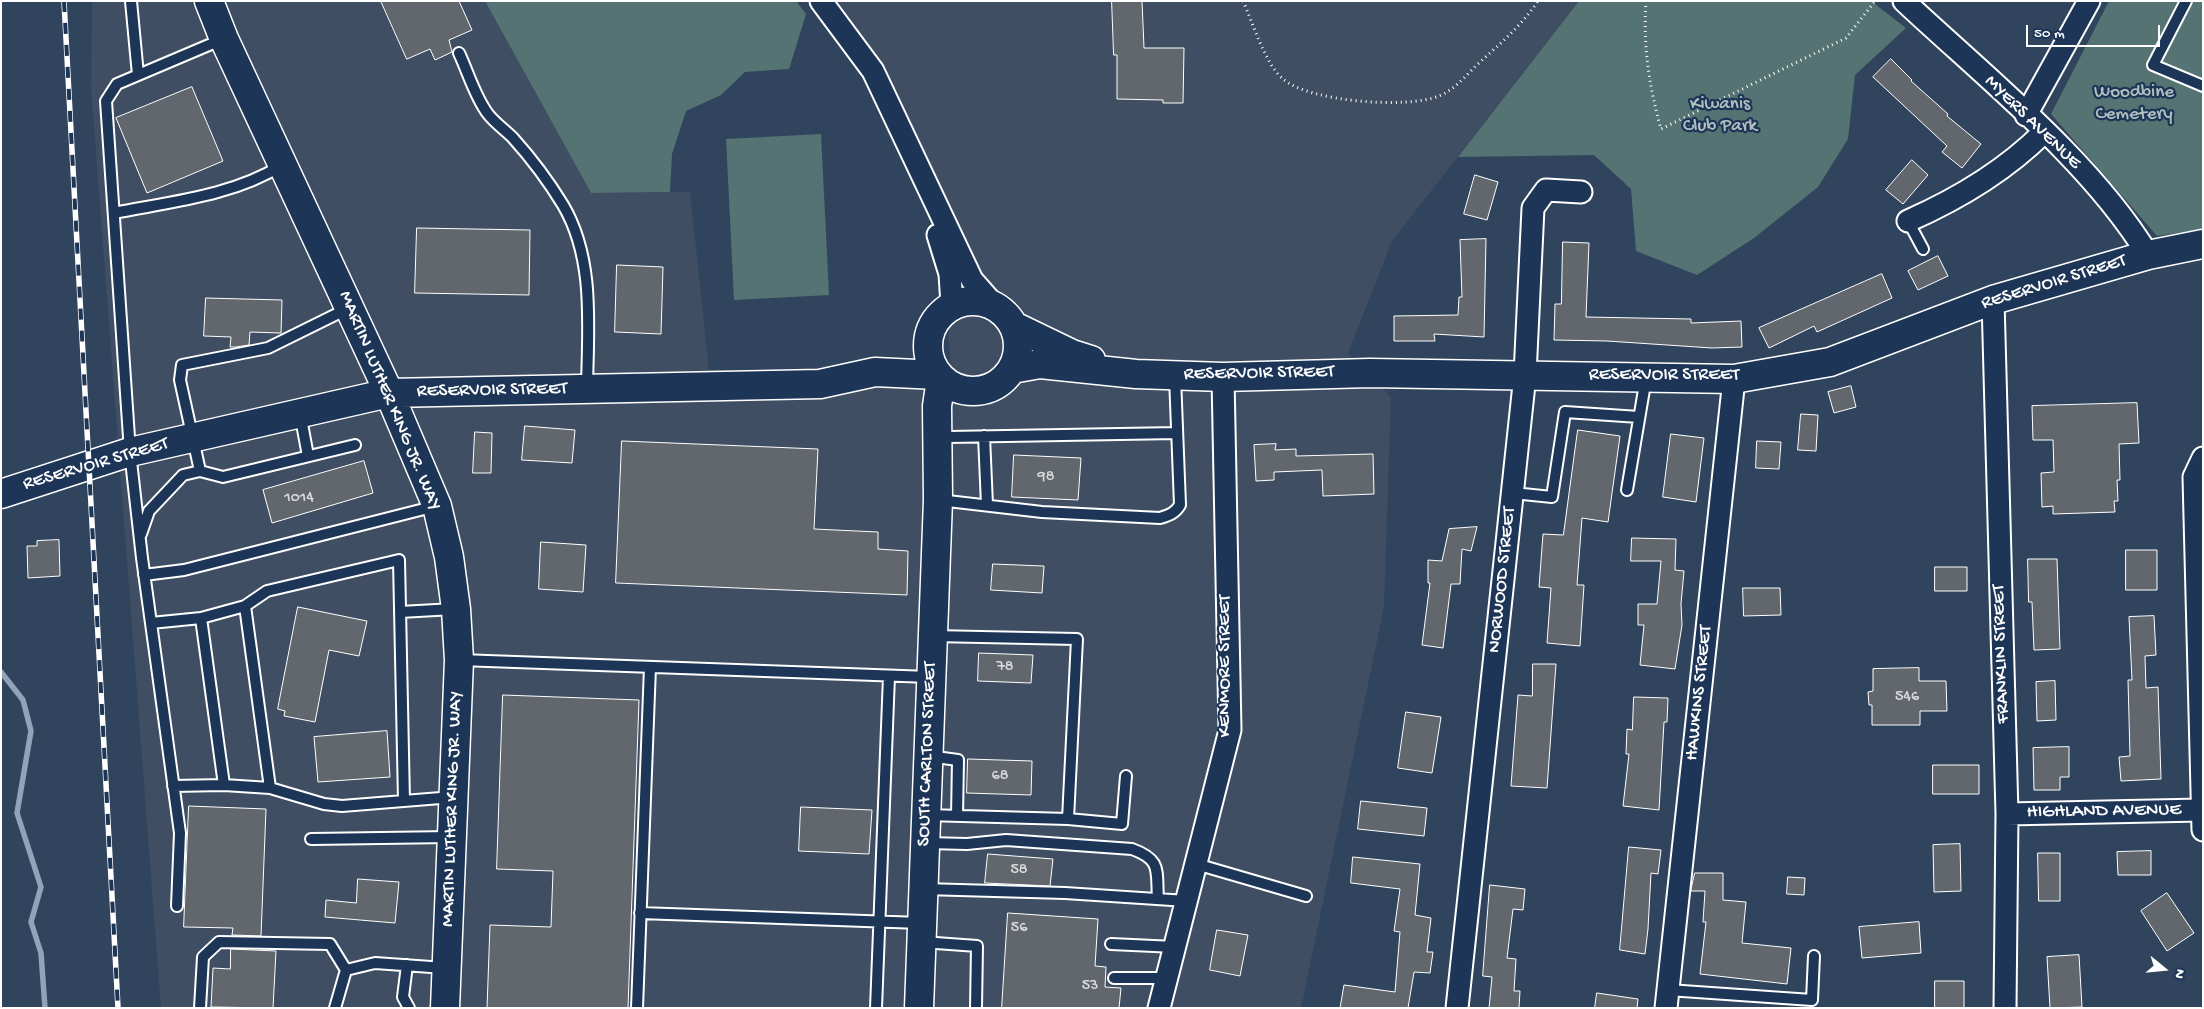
<!DOCTYPE html>
<style>
body{margin:0}
#map{position:relative;width:2204px;height:1009px;overflow:hidden;background:#31445d;font-family:"Gochi Hand",sans-serif}
canvas{display:block}
.frame{position:absolute;inset:0;border:2px solid #fff;pointer-events:none}
.north{position:absolute;left:2139px;top:944px;width:50px;height:50px;-webkit-text-stroke:4px #1d3557;paint-order:stroke;rotate:107deg;font-size:14px;font-weight:700;line-height:20px;text-align:center;color:#fff}
.north::after{content:'';display:block;margin:auto;width:18px;height:22px;background:#fff;clip-path:polygon(50% 0,100% 100%,50% 72%,0 100%)}
.scale{position:absolute;left:2026px;top:25px;width:134px;height:22px;box-sizing:border-box;border:2px solid #fff;border-top:0;padding-left:6px;font-size:15px;line-height:18px;white-space:nowrap;color:#fff;-webkit-text-stroke:4px #1d3557;paint-order:stroke}
</style>
<div id="map">
<canvas width="2204" height="1009"></canvas>
<div class="frame"></div>
<div class="north">N</div>
<div class="scale">50 m</div>
</div>
<script>
const context = document.querySelector('canvas').getContext('2d');
context.lineJoin = 'round';
function fill(path, color) { context.fillStyle = color; context.fill(path, 'evenodd'); }
function stroke(path, color, width, dash) { context.strokeStyle = color; context.lineWidth = width; context.lineCap = dash ? 'butt' : 'round'; context.setLineDash(dash || []); context.stroke(path); }
function drawText(font, color, halo, rows, align = 'center') {
  context.font = font + ' "Gochi Hand",sans-serif'; context.lineWidth = 4.5; context.setLineDash([]); context.textBaseline = 'middle'; context.strokeStyle = halo; context.fillStyle = color; for (const [text, x, y, turn = 0] of rows) {
    context.save(); context.translate(x, y); context.rotate((+turn || 0) * Math.PI / 180); context.textAlign = isNaN(turn) ? turn : align; if (halo) context.strokeText(text, 0, 0); context.fillText(text, 0, 0); context.restore();
  }
}
fill(new Path2D(`
 M92,1H485L591,193L690,192L709,370L951,371L941,226L919,141L881,64L835,1H1579L1392,241L1348,353L1391,397L1384,607L1301,1008H161L91,87Z`), '#3f4e62');
fill(new Path2D(`
 M485,1H796L806,14L789,69L745,72L721,95L686,111L672,154L670,192L591,193Z
 M1579,1H1871L1906,28L1855,75L1848,139L1818,187L1754,238L1697,275L1636,251L1631,189L1594,155L1458,157Z
 M2109,1H2203V229L2157,236L2051,114Z
 M821,134L829,295L734,300L726,139Z`), '#557372');
stroke(new Path2D(`
 M1,672L23,700L31,731L17,813L41,887L31,922L41,953L45,1008`), '#90a3ba', 5.5);
const building = new Path2D(`
 M381,1H459L472,30L449,40L452,52L435,60L430,49L407,59Z
 M1112,1H1142L1144,48H1184L1183,103H1163V100L1117,99V55H1114Z
 M1891,59L1912,80L1911,81L1948,114L1947,116L1981,144L1962,168L1942,152L1947,146L1873,77Z
 M192,87L223,161L147,193L116,118Z
 M1912,160L1928,175L1903,204L1886,190Z
 M1475,175L1498,182L1487,220L1464,214Z
 M417,228L530,230L529,295L415,293Z
 M1486,239L1484,337L1434,334L1435,341H1394V316L1458,315L1459,297H1462L1460,240Z
 M1563,242L1589,243L1586,317L1691,319V323L1741,321L1742,347L1712,348L1607,341L1554,340L1555,304H1561Z
 M1938,256L1948,276L1918,290L1908,271Z
 M617,265L663,267L661,334L615,332Z
 M1882,274L1892,298L1817,332L1814,326L1769,348L1759,328Z
 M206,298L282,300L281,333L250,332L249,345L236,347H230L231,337L204,336Z
 M1851,386L1856,407L1834,413L1828,392Z
 M2137,403L2139,443L2119,444L2120,480H2117L2118,501H2114L2115,512L2053,514V506L2042,507L2041,473L2054,472L2053,440H2033L2032,406Z
 M1801,414L1818,415L1816,451L1798,450Z
 M525,426L575,430L572,463L522,460Z
 M1578,430L1620,436L1608,522L1582,518L1577,585H1584L1580,646L1547,643L1551,588L1539,587L1543,534L1563,535Z
 M475,432L492,433L491,473H473Z
 M1671,434L1704,438L1696,502L1663,497Z
 M622,441L818,449L814,529L878,532V549L908,551L907,595L616,583Z
 M1757,441L1781,442L1779,469L1756,468Z
 M1276,444L1275,450L1296,449V456L1373,454L1374,494L1323,496L1322,470L1274,472V480L1256,481L1254,445Z
 M1014,455L1081,458L1078,500L1012,497Z
 M364,461L373,493L272,523L263,490Z
 M1477,527L1471,551L1462,549L1460,584H1451L1443,648L1422,645L1430,583H1428V560L1442,561L1449,529Z
 M1632,538L1676,539L1675,570L1684,571L1681,604L1682,625L1675,669L1640,665L1644,625H1638V604H1657L1661,561H1631Z
 M59,540L60,576L28,578L27,546H37V541Z
 M541,542L586,545L583,592L539,589Z
 M2126,550H2157V590H2126Z
 M2028,559H2057L2060,649L2034,650L2032,602H2029Z
 M993,564L1044,566L1042,593L991,590Z
 M1935,567H1967V591H1935Z
 M1743,588H1780L1781,615L1744,616Z
 M298,607L367,621L359,656L329,650L315,722L284,716L285,711L278,709Z
 M2154,616L2156,655L2145,656L2146,688L2158,687L2161,779L2121,781L2119,757L2130,756L2128,680H2132L2129,617Z
 M979,653L1033,655L1031,683L978,681Z
 M1533,664H1556L1547,788L1511,786L1518,695L1532,696Z
 M1919,668V681H1946L1947,711H1920V725H1872V705H1869L1868,692L1873,691V669Z
 M2055,681L2056,720L2037,721L2036,682Z
 M503,695L639,700L628,1008H487L490,925L551,927L553,871L497,869Z
 M1634,697L1668,698L1667,722H1664L1659,810L1623,806L1629,754H1626L1627,729L1632,730Z
 M1406,712L1441,717L1432,773L1398,768Z
 M387,731L390,777L318,782L314,737Z
 M2069,747V777H2060V790H2034L2033,748Z
 M968,759L1032,761L1031,795L967,793Z
 M1933,765H1979V794H1933Z
 M1361,801L1427,808L1424,836L1358,829Z
 M189,806L266,809L261,936L232,935L233,928L184,927Z
 M801,807L872,810L869,854L799,851Z
 M1960,844L1961,891L1934,892L1933,845Z
 M1629,847L1661,850L1658,874L1651,873L1648,929L1645,954L1620,950Z
 M2151,851V875H2118L2117,852Z
 M2038,853H2060V901H2039Z
 M988,854L1053,859L1050,886L985,883Z
 M1353,857L1420,864L1415,915L1431,918L1427,952H1433L1430,973L1414,972L1408,1008H1340L1344,985L1395,992L1400,932L1394,931L1400,889L1351,883Z
 M1695,873H1723V900L1746,902L1742,943L1791,948L1787,984L1700,974L1706,922H1703L1705,891H1691Z
 M1788,877L1805,878L1804,895L1787,894Z
 M358,879L399,882L395,923L325,917L326,900L356,903Z
 M1490,885L1525,889L1523,910L1513,909L1507,958L1516,959L1514,991H1520L1519,1008H1489L1492,977L1483,976Z
 M2167,893L2194,933L2167,951L2141,911Z
 M1008,913L1098,919L1095,966L1106,967L1105,987L1121,988L1119,1008H1002Z
 M1919,922L1921,953L1862,958L1859,927Z
 M1217,930L1248,935L1240,976L1210,970Z
 M231,949L276,951L273,1008L211,1007L213,968L230,969Z
 M2079,955L2082,1007L2050,1008L2047,957Z
 M1935,981H1964V1008H1935Z
 M1597,993L1638,999L1637,1008H1595Z`);
fill(building, '#61676c');
stroke(building, '#fff', 1);
const lane = new Path2D(`
 M131,1L138,75
 M2186,1L2153,65L2203,86
 M459,53C468,72 475,97 488,114C495,123 505,130 513,138C531,158 549,182 563,205C595,259 588,327 587,387
 M114,213C169,202 233,196 282,165
 M1908,221L1923,249
 M300,413L308,456
 M984,436L987,505
 M949,437L1177,433
 M200,471L180,380L182,365L268,348L349,308
 M1627,490L1646,378
 M1513,493L1552,497L1565,412L1639,417
 M939,500L1042,512L1160,518C1170,515 1175,513 1180,505L1175,377
 M141,534L149,511L183,475L200,471L223,477L355,445
 M144,575L184,570L436,506
 M245,606L270,788
 M400,612L454,609
 M201,618L224,785
 M151,623L201,618L245,606L267,591L399,560L404,801
 M933,636L1077,639L1068,819L1122,824L1126,776
 M460,660L930,677
 M928,756L958,760L957,816
 M173,786L224,785L270,788L324,804L342,806L453,797
 M926,815L1068,819
 M311,839L451,837
 M927,843L967,844L1006,840L1132,849C1162,860 1156,870 1158,899
 M1196,864L1306,896
 M924,889L1065,893L1187,901
 M177,906L180,833L142,558L130,452L106,101L117,84L223,39
 M640,913L921,923
 M922,942L977,946L976,1008
 M1111,944L1175,947
 M407,965L403,997L409,1008
 M1114,978H1166
 M1668,990L1812,1000L1814,956
 M200,1008L203,957L219,942L330,944L346,970
 M335,1008L346,970L375,963L445,968
 M637,1008L650,667
 M876,1008L889,676`);
const street = new Path2D(`
 M821,1L873,71L972,280L994,305
 M1904,1C1985,77 2091,161 2148,255
 M2026,115L2089,1
 M1908,221C1958,199 2006,170 2044,132
 M938,235L950,274L952,305
 M1993,300L2007,814L2005,1008
 M2203,458L2194,477L2203,830
 M2007,814L2201,810
 M1159,1008L1230,730L1223,377
 M1457,1008L1525,375L1533,208L1546,190L1581,192
 M1666,1008L1734,379`);
const secondary = new Path2D(`
 M209,1L224,39L389,393L437,506L449,557L456,609L459,660L445,1008
 M928 346a45 45 0 1 1 90 0a45 45 0 1 1-90 0Z
 M1014,326L1072,354L1091,360
 M1012,369L1040,364L1136,374L1223,377L1370,373L1734,379L1830,362L1993,300L2148,255L2203,244
 M1,494L130,452L389,393L820,384L875,372L937,375
 M919,1008L938,500L937,406L941,379`);
stroke(lane, '#fff', 14);
stroke(street, '#fff', 25);
stroke(secondary, '#fff', 31);
stroke(new Path2D(`
 M1243,1C1253,23 1265,64 1283,79C1309,102 1408,109 1439,96C1456,89 1467,74 1480,62C1501,43 1522,25 1538,1
 M1646,1C1643,46 1649,86 1661,129L1846,38L1875,1`), '#fff', 3, [1, 4]);
stroke(lane, '#1d3557', 10);
stroke(street, '#1d3557', 21);
stroke(secondary, '#1d3557', 28);
const rail = new Path2D(`
 M64,1L118,1008`);
stroke(rail, '#fff', 5.5);
stroke(rail, '#1d3557', 4, [11]);
drawText('16px', '#d8d9da', null, [
 ["98",1046,478],
 ["1014",299,499],
 ["78",1005,668],
 ["546",1907,698],
 ["68",1000,777],
 ["58",1019,871],
 ["56",1019,929],
 ["53",1090,987]
]);
drawText('19px', '#b2c0c0', '#1d3557', [
 ["Woodbine",2134,93],
 ["Cemetery",2134,115],
 ["Kiwanis",1720,105],
 ["Club Park",1720,127]
]);
drawText('19px', '#fff', '#1d3557', [
 ["MYERS AVENUE",2032,123,44],
 ["RESERVOIR STREET",2054,283,-17],
 ["RESERVOIR STREET",1259,374,-1],
 ["RESERVOIR STREET",1664,376],
 ["RESERVOIR STREET",492,391,-1],
 ["MARTIN LUTHER KING JR. WAY",389,401,67],
 ["RESERVOIR STREET",96,465,-16],
 ["NORWOOD STREET",1503,580,-84],
 ["FRANKLIN STREET",2002,654,-92],
 ["KENMORE STREET",1226,666,-90],
 ["HAWKINS STREET",1700,693,-84],
 ["SOUTH CARLTON STREET",928,754,-88],
 ["MARTIN LUTHER KING JR. WAY",453,809,-88],
 ["HIGHLAND AVENUE",2104,812,-1]
]);
</script>
